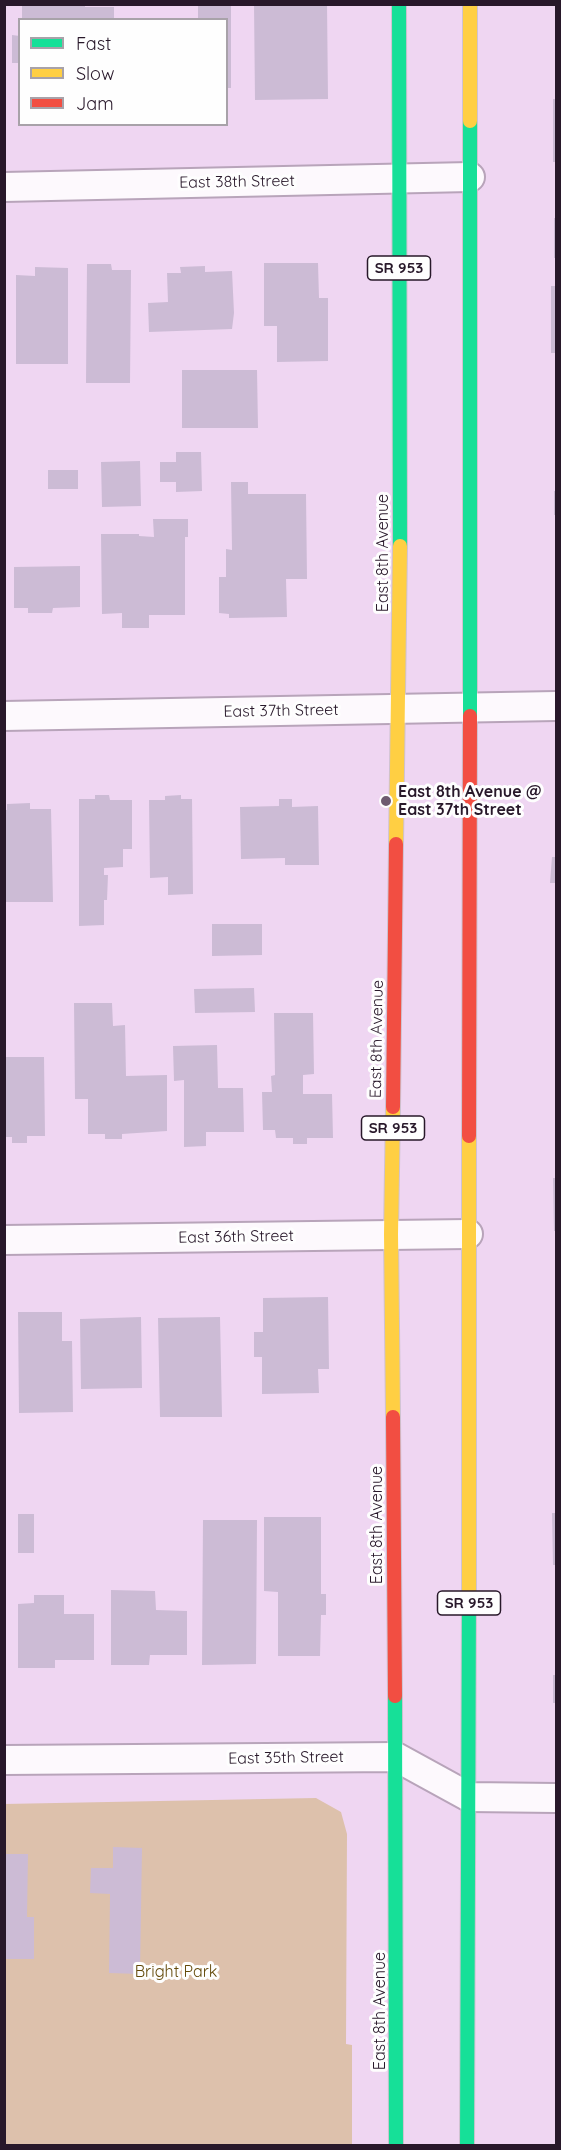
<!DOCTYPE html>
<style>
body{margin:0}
#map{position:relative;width:561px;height:2150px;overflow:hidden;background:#efd6f2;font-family:Quicksand,sans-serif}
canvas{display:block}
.frame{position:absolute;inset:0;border:6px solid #28182a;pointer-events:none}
.legend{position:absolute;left:18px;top:18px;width:210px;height:108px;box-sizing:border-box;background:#fefefe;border:2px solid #a8a2a9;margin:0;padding:8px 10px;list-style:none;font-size:18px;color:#28182a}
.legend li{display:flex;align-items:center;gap:12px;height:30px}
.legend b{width:30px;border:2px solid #a8a2a9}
</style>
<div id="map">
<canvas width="561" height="2150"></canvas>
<div class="frame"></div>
<ul class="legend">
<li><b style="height:8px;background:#16e098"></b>Fast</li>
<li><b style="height:8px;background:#ffcf43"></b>Slow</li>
<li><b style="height:8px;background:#f24e42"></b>Jam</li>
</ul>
</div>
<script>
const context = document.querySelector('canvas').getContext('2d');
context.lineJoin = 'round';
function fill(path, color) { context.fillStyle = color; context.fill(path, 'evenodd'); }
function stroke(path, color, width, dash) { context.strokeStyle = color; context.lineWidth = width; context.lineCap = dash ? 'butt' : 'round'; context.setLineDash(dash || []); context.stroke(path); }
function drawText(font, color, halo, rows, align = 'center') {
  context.font = font + ' Quicksand,sans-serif'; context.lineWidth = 6; context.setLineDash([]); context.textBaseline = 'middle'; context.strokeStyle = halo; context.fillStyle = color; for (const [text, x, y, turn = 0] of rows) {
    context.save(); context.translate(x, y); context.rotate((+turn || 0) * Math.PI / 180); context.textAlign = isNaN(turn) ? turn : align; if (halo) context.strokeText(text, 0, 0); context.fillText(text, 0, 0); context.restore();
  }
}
fill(new Path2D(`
 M316,1798L341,1812L347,1834L346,2044L352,2045V2145H5L4,1804Z`), '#ddc1ac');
fill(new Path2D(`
 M22,4H85V7H114V20H22Z
 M198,4H231V88H226V20H198Z
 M254,4H327L328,99L255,100Z
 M12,35L20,36V63H12Z
 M553,99H556V162H553Z
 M554,218H556V258H554Z
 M264,263H318L319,298H328V361L277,362V326H264Z
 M87,264H111L112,270H131L130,383H86Z
 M205,266V272L232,271L234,313L232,329L149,332L148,303L168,302L167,273H181L180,267Z
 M35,267L68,268V364H16V275L35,276Z
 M551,286H556V353H551Z
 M182,370H257L258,428H182Z
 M176,452H201L202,491L176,492V482H160V462H176Z
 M140,461L141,506L102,507L101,462Z
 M48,470H78V489H48Z
 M231,482H248V494H306L307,579H286L287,617L229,618V614L219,613V577H226V549L232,550Z
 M554,491H556V515H554Z
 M153,519H188V537H185V615H149V628H122V613L102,614L101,534H139V536L154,537Z
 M80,566V607L53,608L52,613H28V608H14V567Z
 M95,795H109L110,800H132V849H123V867L104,868V875H108L107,900H104V925L79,926V799H95Z
 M181,795V799H192L193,894L168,895V877L150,878L149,800H165V796Z
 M279,799H292V807L318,806L319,865H285V858L241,859L240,807L279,806Z
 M30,803V809H51L53,902H4V810H7V804Z
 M552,857H556V883H550Z
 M212,924H262V955L212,956Z
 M254,988L255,1012L195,1013L194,989Z
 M74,1003H112L113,1026L125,1025L126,1076L167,1075V1131L122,1134V1139H105V1134H88V1099H75Z
 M274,1013H313L314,1074L303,1075V1094H332L333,1138H307V1144H293V1138H276L275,1130H263L262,1092H272L271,1076L275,1075Z
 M217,1045L218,1088H243L244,1132H206V1146L184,1147V1080L174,1081L173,1046Z
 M4,1057H44L45,1136H27V1143H12V1137H4Z
 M553,1178H556V1231H554Z
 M328,1297L329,1369H318L319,1393L262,1394V1357H254V1332H263V1298Z
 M18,1312H62V1341H72L73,1412L19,1413Z
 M141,1317L142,1388L81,1389L80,1319Z
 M220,1317L222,1417H160L158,1318Z
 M552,1513H556V1565H553Z
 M18,1514H34V1553H18Z
 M264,1517H321V1594H326V1615H321L320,1656H278V1592L264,1591Z
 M203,1520H257L256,1664L202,1665Z
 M111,1590L155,1591L156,1610L187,1611V1655H150L149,1665H111Z
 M34,1595H64V1614H94V1660H55V1668H18V1604L34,1603Z
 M553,1675H556V1703H553Z
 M113,1847L142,1848L140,1974L109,1973L110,1894L90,1893L91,1868H113Z
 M4,1854H28L27,1917H34V1959H4Z`), '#ccbbd5');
const street = new Path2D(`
 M4,187L470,177
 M4,716L556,706
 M4,1240L468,1234
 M4,1760L396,1757L469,1797L556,1798`);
const fast = new Path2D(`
 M399,4L400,546
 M470,716V121
 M395,1696L396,2146
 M467,2146L469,1591`);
const slow = new Path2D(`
 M470,121V4
 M396,844L400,546
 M393,1107L391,1234L393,1417
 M469,1591V1136`);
const jam = new Path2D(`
 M393,1107L396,844
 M469,1136L470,716
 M393,1417L395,1696`);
stroke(street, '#b8a4ba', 32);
stroke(fast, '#cec2d0', 16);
stroke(slow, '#cec2d0', 16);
stroke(jam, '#cec2d0', 16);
stroke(street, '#fdf9fd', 28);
stroke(fast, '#16e098', 14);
stroke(slow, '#ffcf43', 14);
stroke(jam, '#f24e42', 14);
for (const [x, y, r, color] of [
 [386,801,6,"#6e5a70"]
]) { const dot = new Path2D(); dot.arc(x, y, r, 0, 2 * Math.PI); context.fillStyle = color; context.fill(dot); stroke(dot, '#fefefe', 2); }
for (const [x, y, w] of [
 [399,268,63],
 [393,1128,63],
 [469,1603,63]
]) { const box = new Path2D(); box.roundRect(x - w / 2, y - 12, w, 24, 4.5); context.fillStyle = '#fefefe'; context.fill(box); stroke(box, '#28182a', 1.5); }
drawText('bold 15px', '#28182a', null, [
 ["SR 953",399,268],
 ["SR 953",393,1128],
 ["SR 953",469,1603]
]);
drawText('16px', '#28182a', '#fefefe', [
 ["East 38th Street",237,182,-1],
 ["East 8th Avenue",383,553,-90],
 ["East 37th Street",281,711,-1],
 ["East 8th Avenue",377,1039,-89],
 ["East 36th Street",236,1237,-1],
 ["East 8th Avenue",377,1525,-90],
 ["East 35th Street",286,1758,-1],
 ["East 8th Avenue",380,2011,-90]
]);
drawText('bold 16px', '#28182a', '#fefefe', [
 ["East 8th Avenue @",398,792],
 ["East 37th Street",398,810]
], 'left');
drawText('16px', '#634909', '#fefefe', [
 ["Bright Park",176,1972]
]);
</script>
